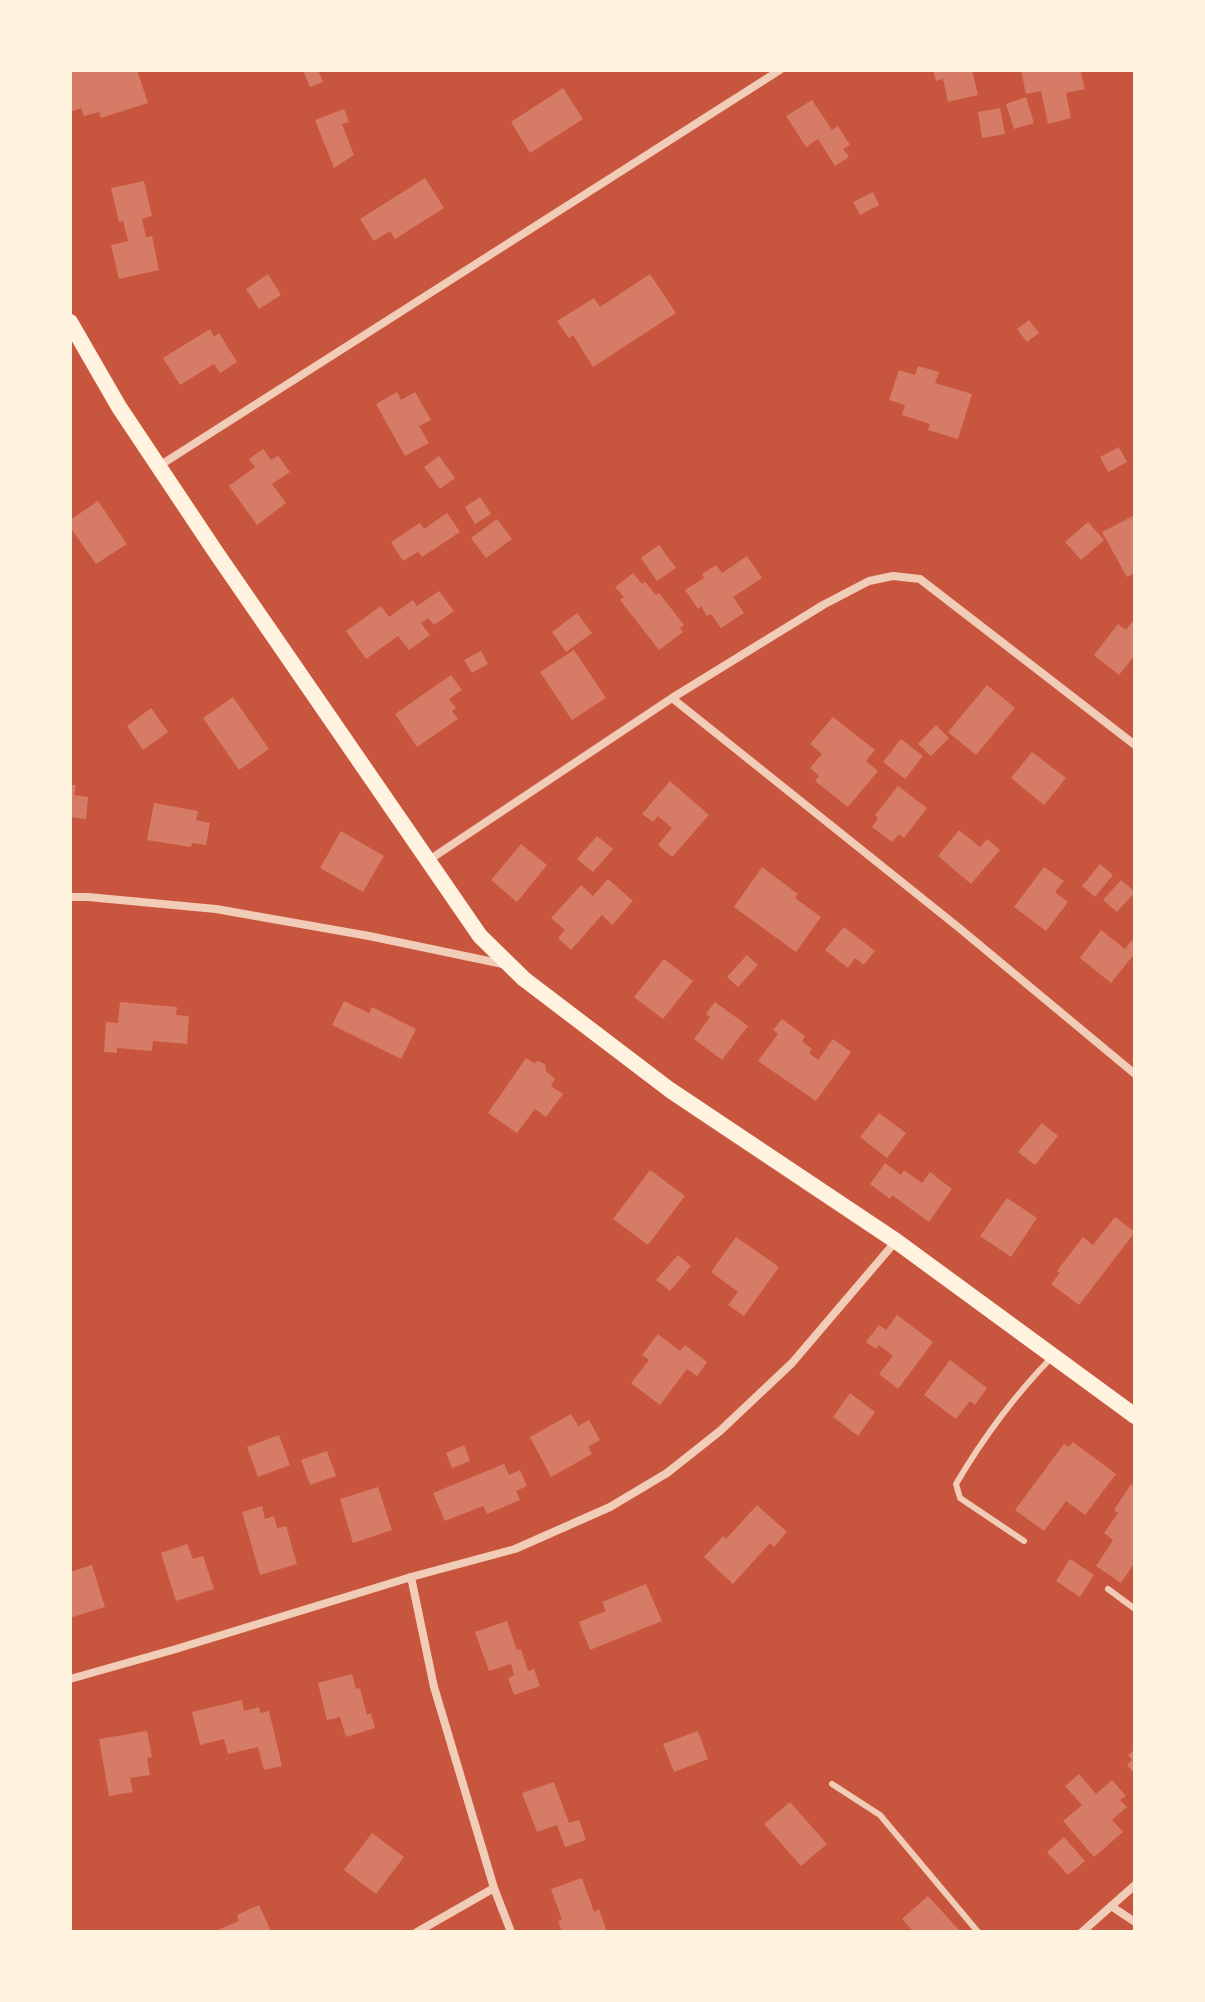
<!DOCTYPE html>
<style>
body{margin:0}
#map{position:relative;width:1205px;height:2002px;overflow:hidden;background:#c8553d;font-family:"Asap Condensed",sans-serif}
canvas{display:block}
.frame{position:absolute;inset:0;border:72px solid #fff3e0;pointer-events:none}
</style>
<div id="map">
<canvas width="1205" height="2002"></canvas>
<div class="frame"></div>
</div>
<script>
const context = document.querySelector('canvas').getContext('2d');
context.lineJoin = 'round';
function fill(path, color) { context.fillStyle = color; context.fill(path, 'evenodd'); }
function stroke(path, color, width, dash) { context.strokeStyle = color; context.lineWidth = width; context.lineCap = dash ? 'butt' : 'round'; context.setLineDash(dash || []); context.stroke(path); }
fill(new Path2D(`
 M70,70H137L148,103L101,118L99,112L84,116L81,108L70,112Z
 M303,70H318L323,82L310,87Z
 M933,70H972L978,95L948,102L943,79L936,81Z
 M1021,70H1080L1085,89L1066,93L1071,118L1048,124L1041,91L1026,94Z
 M563,88L583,119L530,153L511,122Z
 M1026,97L1034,123L1014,129L1006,104Z
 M812,100L832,130L838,126L850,145L843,149L849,157L835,166L818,139L806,147L786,116Z
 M1000,108L1005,134L982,138L978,112Z
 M344,109L349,122L342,124L354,155L334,168L315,120Z
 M425,178L444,208L395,239L390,231L374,241L360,219Z
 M144,181L152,216L142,219L146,237L152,236L159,270L119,279L111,245L128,241L123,221L119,222L111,188Z
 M873,192L879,205L860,215L853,202Z
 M268,274L281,295L259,309L246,289Z
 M650,274L676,313L593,367L573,335L569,338L557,321L594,298L600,307Z
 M1029,320L1039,333L1027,342L1017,329Z
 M210,329L214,337L219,333L237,362L220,373L214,364L180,385L163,358Z
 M918,366L939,372L935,383L972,394L958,439L928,430L930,424L902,415L905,405L889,400L899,370L915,375Z
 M397,392L401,400L415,392L431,420L419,426L429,443L405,456L376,404Z
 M1119,447L1127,462L1108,472L1100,457Z
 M263,449L271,460L278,456L290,472L272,484L286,503L257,525L229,486L255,467L249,459Z
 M439,456L455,478L440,489L424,467Z
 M480,497L491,514L475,524L465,507Z
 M98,501L127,544L96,564L70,527V520Z
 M447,513L460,532L422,557L418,552L403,561L391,542L420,523L424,529Z
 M1135,515V573L1127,577L1102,532Z
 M497,519L512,539L486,558L471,538Z
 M1088,522L1104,540L1081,560L1065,542Z
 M659,545L676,568L657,581L641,558Z
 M747,556L762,578L733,597L744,613L721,628L711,614L707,616L701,606L698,609L685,590L704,578L702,574L716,565L722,573Z
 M633,573L642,584L645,582L656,595L659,593L684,625L680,628L683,632L659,650L620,600L624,597L615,587Z
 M439,591L454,611L434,625L428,618L421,623L430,635L409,650L398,636L366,659L346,631L381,606L389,617L413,600L417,606Z
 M577,613L592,633L566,652L552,632Z
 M1135,618V655L1119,675L1094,655L1118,624L1126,630Z
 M574,650L606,698L572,720L540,672Z
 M481,651L488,664L472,673L464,660Z
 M451,675L462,690L449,699L456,708L452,711L458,719L417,747L395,714Z
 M987,685L1015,708L976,755L948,732Z
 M233,697L269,749L239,770L203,718Z
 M151,708L168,732L143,750L127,726Z
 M833,717L875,750L866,761L878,771L848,807L815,781L819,776L810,768L822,754L810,744Z
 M936,725L949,738L931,756L918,744Z
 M901,739L923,756L905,779L883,762Z
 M1032,752L1066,778L1044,805L1011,778Z
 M670,781L709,815L672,857L658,845L672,828L658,816L653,822L642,814Z
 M70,785H76L74,795L88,797L86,819L70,817Z
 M898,786L927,808L904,838L899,834L892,842L872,827L878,818L875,815Z
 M154,803L198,811L196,820L210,823L206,845L192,843L191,847L147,840Z
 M959,830L980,847L987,839L1000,850L971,884L938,856Z
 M341,831L384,856L363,892L320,868Z
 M597,836L613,849L593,872L577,859Z
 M521,844L547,865L517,902L491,880Z
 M1100,864L1113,875L1095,897L1082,886Z
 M762,867L798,894L795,898L821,917L796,952L734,907Z
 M1044,867L1064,881L1055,892L1068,902L1046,931L1014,907Z
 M608,879L633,901L612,925L602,915L571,950L558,938L565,930L551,918L581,885L593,896Z
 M1121,880L1135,892L1117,912L1103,900Z
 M844,927L875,951L864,965L855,958L848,968L825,950Z
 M1101,930L1125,949L1132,940L1135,942V953L1111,983L1080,958Z
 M747,955L758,965L738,987L727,977Z
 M664,959L693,981L663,1019L634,997Z
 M344,1001L369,1013L372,1007L416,1029L401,1059L332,1025Z
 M120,1002L177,1007L176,1015L189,1016L187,1044L153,1041L152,1051L117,1048V1053L104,1052L106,1022L118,1023Z
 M715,1002L748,1026L722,1060L694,1039L710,1017L706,1014Z
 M782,1019L805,1036L802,1041L812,1049L809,1053L818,1060L833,1039L851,1052L816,1101L758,1061L778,1034L773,1030Z
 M526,1058L534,1063L538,1061L545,1064L546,1071L555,1079L551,1086L563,1094L546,1117L535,1109L517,1133L488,1113Z
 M879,1113L906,1133L887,1158L860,1137Z
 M1042,1123L1058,1136L1035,1165L1018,1152Z
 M885,1163L901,1175L904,1170L922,1183L930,1172L952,1189L929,1222L892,1195L890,1199L870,1184Z
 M650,1170L685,1196L648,1245L613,1219Z
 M1007,1198L1037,1218L1011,1257L980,1236Z
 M1115,1217L1135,1232L1079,1305L1051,1284L1060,1273L1057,1271L1083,1237L1093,1245Z
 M736,1237L779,1267L744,1316L728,1305L738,1292L711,1272Z
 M678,1255L691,1266L670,1291L656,1280Z
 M897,1315L933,1342L898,1389L879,1374L893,1356L879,1345L876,1349L866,1342L879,1325L886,1330Z
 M658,1334L680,1351L685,1345L707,1362L697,1376L687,1369L660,1405L631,1383L649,1360L642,1355Z
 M950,1360L987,1388L975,1405L970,1401L956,1419L924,1395Z
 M850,1393L875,1412L858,1436L833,1417Z
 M571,1414L578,1426L589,1420L600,1440L588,1447L592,1454L551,1477L530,1437Z
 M279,1435L290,1465L258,1477L247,1447Z
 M1073,1442L1116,1474L1085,1515L1066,1501L1044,1531L1015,1510L1064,1444L1069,1447Z
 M464,1445L470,1461L452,1468L446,1453Z
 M327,1451L336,1476L310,1485L301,1460Z
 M504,1464L509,1475L520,1470L527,1486L516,1491L520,1500L487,1514L483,1506L445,1521L433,1493Z
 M1131,1484L1135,1487V1562L1121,1583L1096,1566L1113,1540L1104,1533L1118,1513L1114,1510Z
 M378,1487L392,1530L353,1543L340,1499Z
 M757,1505L787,1532L774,1547L770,1543L733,1584L704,1557L723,1536L726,1539Z
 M262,1506L265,1519L274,1516L277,1528L286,1526L297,1564L260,1575L242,1512Z
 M187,1544L193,1559L203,1556L214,1589L176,1601L161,1553Z
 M1070,1559L1094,1575L1080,1597L1056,1581Z
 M92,1565L105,1607L70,1618V1572Z
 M646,1584L662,1621L590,1650L579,1622L606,1611L602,1602Z
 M507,1621L517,1650L521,1649L528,1671L534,1669L540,1686L514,1695L508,1678L514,1675L511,1664L489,1671L475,1632Z
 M352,1674L356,1689L360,1688L367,1715L371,1713L375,1728L346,1737L340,1717L327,1720L318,1683Z
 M242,1700L244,1711L259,1707L260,1713L269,1711L282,1766L264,1770L258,1747L228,1754L224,1739L200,1745L192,1712Z
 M147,1731L152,1757L147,1758L150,1775L130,1778L133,1792L109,1796L99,1739Z
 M698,1731L708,1759L674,1772L663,1744Z
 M1135,1749V1775L1127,1765L1132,1760L1128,1755Z
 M1079,1774L1096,1794L1112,1780L1126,1796L1120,1800L1127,1807L1112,1820L1123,1832L1094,1857L1063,1821L1082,1805L1065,1786Z
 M554,1782L569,1823L579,1820L586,1840L565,1847L557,1825L537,1832L522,1793Z
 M790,1802L827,1844L801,1866L764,1824Z
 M372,1833L404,1857L376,1894L344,1870Z
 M1064,1837L1085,1861L1068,1875L1047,1852Z
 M582,1878L594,1912L599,1909L607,1932H562L558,1921L562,1920L551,1889Z
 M928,1896L961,1932H914L902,1919Z
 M259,1905L270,1929L264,1932H213L239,1921L237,1915Z`), '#d67c66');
stroke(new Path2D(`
 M1024,1541L960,1498L956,1484C983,1438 1015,1395 1052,1357
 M1108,1589L1135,1609
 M832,1784L880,1815L978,1932`), '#f1ccb7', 6);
stroke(new Path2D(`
 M159,466L780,70
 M672,698L958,927L1135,1074
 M429,860L672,698L823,605L869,581L893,576L920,579L1135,745
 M70,897H88L216,909L369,936L503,964
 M411,1577L434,1687L494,1888L511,1932
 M70,1679L176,1649L411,1577L515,1549L610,1507L667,1473L720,1431L792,1363L896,1241
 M1111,1906L1135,1922
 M417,1932L494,1888
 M1082,1932L1135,1885`), '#f1ccb7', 8);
stroke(new Path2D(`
 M70,322L119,407L215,551L480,936L524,979L670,1090L896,1241L1135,1416`), '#fff3e0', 16);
</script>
